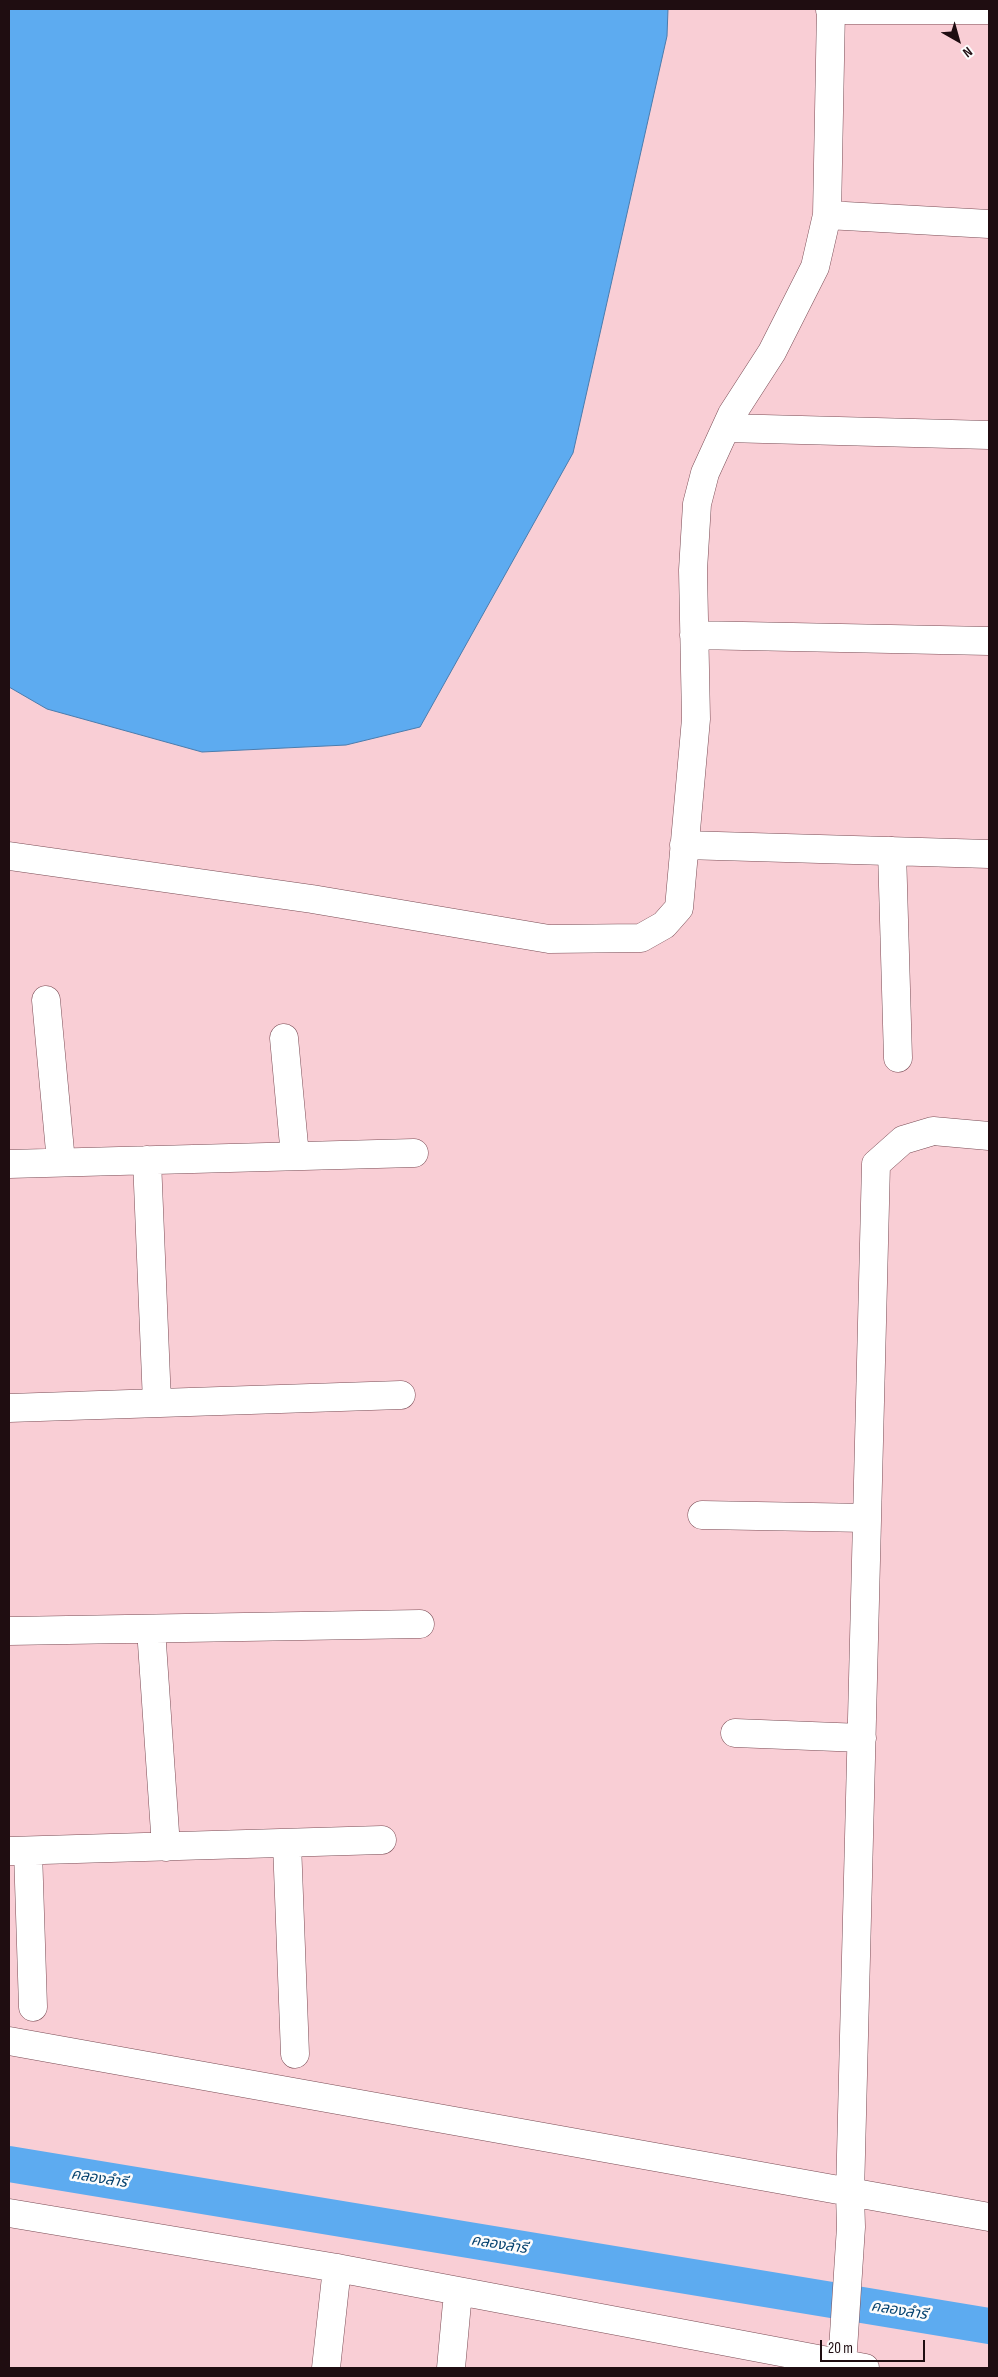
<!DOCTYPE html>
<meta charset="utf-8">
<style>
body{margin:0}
#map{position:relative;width:998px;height:2377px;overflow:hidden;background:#f9ced5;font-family:"Sofia Sans Condensed",sans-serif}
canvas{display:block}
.frame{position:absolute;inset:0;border:10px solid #1f0d11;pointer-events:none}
.north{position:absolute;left:933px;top:15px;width:50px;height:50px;-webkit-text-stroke:4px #fcfcfc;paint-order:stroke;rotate:142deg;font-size:14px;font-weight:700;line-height:20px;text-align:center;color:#1f0d11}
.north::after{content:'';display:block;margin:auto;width:18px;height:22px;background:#1f0d11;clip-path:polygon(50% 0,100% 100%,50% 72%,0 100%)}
.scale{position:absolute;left:820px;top:2340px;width:105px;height:22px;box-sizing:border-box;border:2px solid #1f0d11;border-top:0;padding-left:6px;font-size:15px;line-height:18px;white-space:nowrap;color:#1f0d11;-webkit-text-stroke:4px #fcfcfc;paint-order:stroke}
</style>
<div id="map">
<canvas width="998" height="2377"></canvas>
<div class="frame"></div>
<div class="north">N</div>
<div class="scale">20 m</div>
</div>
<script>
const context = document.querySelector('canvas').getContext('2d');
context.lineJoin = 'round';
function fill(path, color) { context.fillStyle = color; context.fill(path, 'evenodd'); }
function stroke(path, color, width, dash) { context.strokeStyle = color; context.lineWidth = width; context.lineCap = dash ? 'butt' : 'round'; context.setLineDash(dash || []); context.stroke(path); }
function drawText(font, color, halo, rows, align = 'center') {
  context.font = font + ' "Sofia Sans Condensed","Noto Sans Thai",sans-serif'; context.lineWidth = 5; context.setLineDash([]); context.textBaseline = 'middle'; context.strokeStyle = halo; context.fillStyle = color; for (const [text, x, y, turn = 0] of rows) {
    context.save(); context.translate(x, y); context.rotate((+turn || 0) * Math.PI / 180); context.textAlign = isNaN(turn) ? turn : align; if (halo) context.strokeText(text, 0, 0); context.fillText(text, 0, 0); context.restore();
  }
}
const water = new Path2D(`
 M9,9H668L667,36L573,453L420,727L346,745L202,752L47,709L9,687Z`);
fill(water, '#5dabf0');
stroke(water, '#4a7cad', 1);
stroke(new Path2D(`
 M9,2164L989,2326`), '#5dabf0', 36);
const minor = new Path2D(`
 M830,10H989
 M827,215L989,224
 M726,428L989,435
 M694,635L989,641
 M684,845L989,854
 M892,851L898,1058
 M9,856L312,899L549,939L641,938L664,925L679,908L696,719L693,570L697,504L705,473L732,414L772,352L815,267L827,215L831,9
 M46,1000L61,1162
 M284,1038L295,1156
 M147,1160L157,1403
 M9,1164L414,1153
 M9,1408L401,1395
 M702,1515L867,1518
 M151,1629L166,1847
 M9,1631L420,1624
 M735,1733L862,1738
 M287,1843L295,2054
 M9,1851L382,1840
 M28,1851L33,2007
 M9,2041L989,2217
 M9,2213L337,2268L865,2368
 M842,2365L851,2227L850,2194L876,1164L903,1140L933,1131L989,1136
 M326,2368L337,2268
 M451,2368L458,2292`);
stroke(minor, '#7a4c55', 29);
stroke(minor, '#fff', 28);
drawText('italic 15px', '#074470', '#fcfcfc', [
 ["คลองลำรี",99,2179,9],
 ["คลองลำรี",499,2245,9],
 ["คลองลำรี",899,2311,9]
]);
</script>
